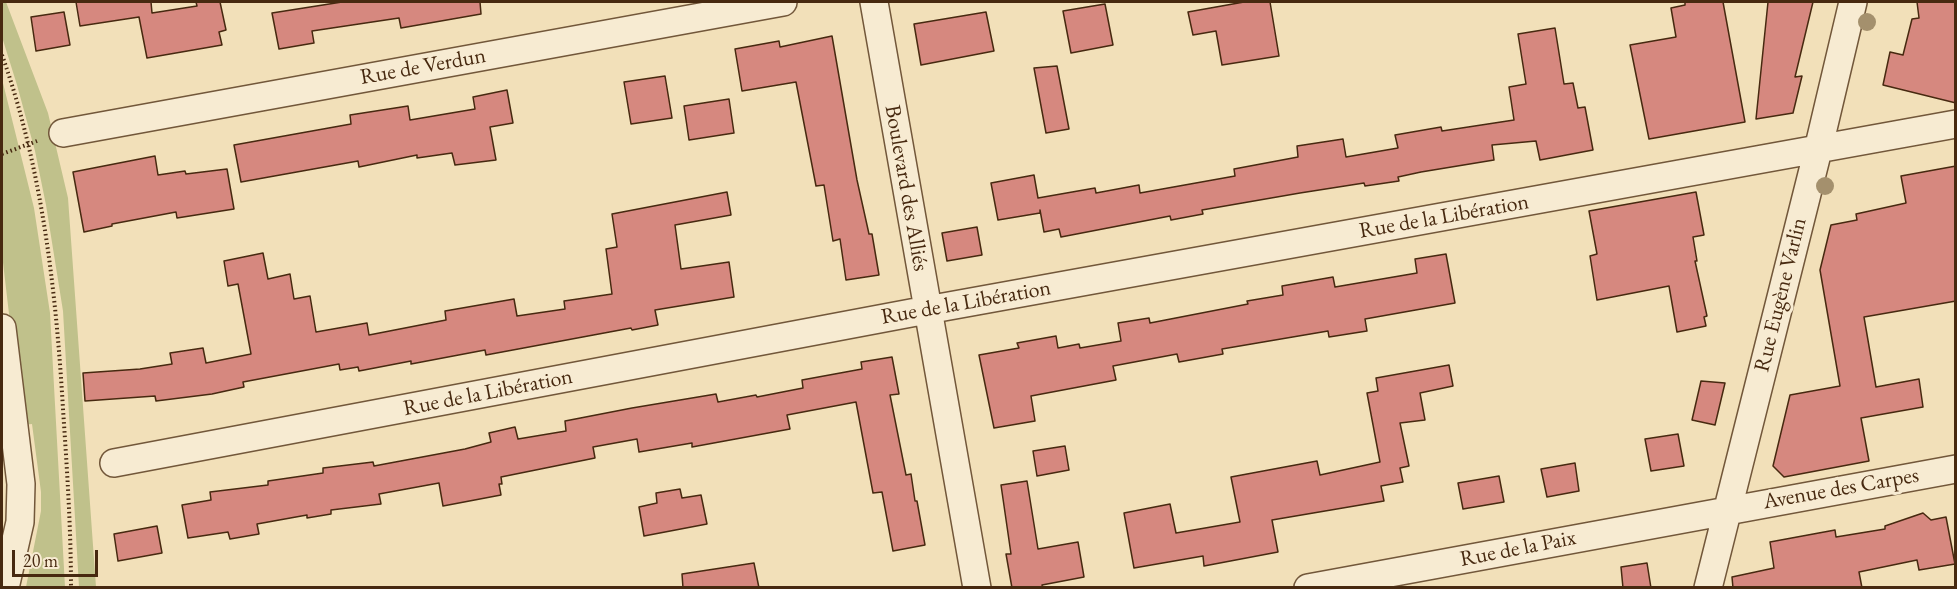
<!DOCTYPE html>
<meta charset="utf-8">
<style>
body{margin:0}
#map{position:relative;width:1957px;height:589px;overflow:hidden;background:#f2e0b9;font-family:"EB Garamond",serif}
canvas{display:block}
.frame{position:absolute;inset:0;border:3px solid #472910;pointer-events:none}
.scale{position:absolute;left:12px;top:550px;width:86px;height:27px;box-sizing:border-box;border:3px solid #472910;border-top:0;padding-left:8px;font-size:18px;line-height:21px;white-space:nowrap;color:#472910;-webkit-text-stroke:4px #f7ebd2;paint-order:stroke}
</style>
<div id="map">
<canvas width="1957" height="589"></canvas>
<div class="frame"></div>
<div class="scale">20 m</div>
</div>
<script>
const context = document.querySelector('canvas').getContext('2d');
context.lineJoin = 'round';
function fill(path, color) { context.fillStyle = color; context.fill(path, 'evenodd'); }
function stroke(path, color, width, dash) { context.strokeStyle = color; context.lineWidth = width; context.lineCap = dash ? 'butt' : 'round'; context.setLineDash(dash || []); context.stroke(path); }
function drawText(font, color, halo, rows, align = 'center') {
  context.font = font + ' "EB Garamond",serif'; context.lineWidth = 6; context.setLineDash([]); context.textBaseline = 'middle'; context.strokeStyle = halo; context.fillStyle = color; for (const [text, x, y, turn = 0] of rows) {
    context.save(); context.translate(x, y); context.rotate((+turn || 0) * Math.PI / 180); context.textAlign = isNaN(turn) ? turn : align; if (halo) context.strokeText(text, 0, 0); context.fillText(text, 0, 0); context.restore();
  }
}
fill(new Path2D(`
 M2,2H6L48,113L68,198L96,587H79L63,311L46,205L35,151L17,85L2,37Z
 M2,79L34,208L50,313L65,587H26L41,511V492L32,424L22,425L2,254Z`), '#c0c18b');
const building = new Path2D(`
 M76,2H151L152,13L197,6L196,2H220L226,30L219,32L222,45L147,58L139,17L80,26Z
 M342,2H480L481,14L401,28L399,18L312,31L314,43L279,49L272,13Z
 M1244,2H1270L1279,56L1222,65L1216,31L1193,35L1188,12Z
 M1685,2H1723L1745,122L1649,139L1630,45L1676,37L1671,8L1685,5Z
 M1768,2H1813L1795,77L1802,76L1793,113L1756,119Z
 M1917,2H1956V103L1883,85L1890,52L1903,55L1912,19L1919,18Z
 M1105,4L1113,45L1071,53L1063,11Z
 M64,12L70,45L36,51L31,17Z
 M986,12L994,51L921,65L914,24Z
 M1555,28L1564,84L1573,83L1578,108L1585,107L1593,150L1540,160L1536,141L1492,145L1494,160L1421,172L1398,177L1399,181L1365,186L1364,183L1300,193L1202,210L1203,214L1171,220L1170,216L1061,237L1059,229L1044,232L1040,210V213L998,220L991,183L1034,175L1038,198L1095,188L1096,193L1139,185L1140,193L1235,176L1234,169L1298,157L1297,146L1343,139L1346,157L1398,148L1395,135L1441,127L1442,131L1514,120L1509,87L1526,84L1518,34Z
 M832,36L857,180L869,234H872L879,275L846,280L840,239L833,241L824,185L816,186L796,82L742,91L735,49L779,41L780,47Z
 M1057,66L1069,129L1046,133L1034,68Z
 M665,76L672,118L631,124L624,82Z
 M507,90L513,123L490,127L496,160L455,165L452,153L417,158V155L359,167L358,161L241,182L234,145L351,124L350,115L408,106L410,120L475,109L473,97Z
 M729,99L734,133L689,140L684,106Z
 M155,156L158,175L185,171L186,174L227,169L234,209L177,218L176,212L112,224V226L84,232L73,172Z
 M1956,166V301L1864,317L1876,387L1919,379L1923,407L1861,418L1869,461L1784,477L1773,466L1790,395L1840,386L1820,270L1831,225L1857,220L1856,214L1906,203L1901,176Z
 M727,192L731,215L675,225L681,269L729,262L734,297L655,310L658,325L632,330L631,328L486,355L485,350L411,364V361L359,371L358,367L340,370L339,364L243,382L244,387L212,394L156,401L155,396L85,401L83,373L140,369L172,364L170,353L203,348L206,363L251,354L238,284L228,286L224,261L263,253L268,279L290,274L294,299L310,296L316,332L367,323L369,335L446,320L445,311L514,299L517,316L565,309L564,301L612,294L606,249L617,247L612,214Z
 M1696,192L1704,235L1693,237L1697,261H1695L1707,316L1704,317L1706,326L1677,332L1669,286L1597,300L1590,256L1597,254L1589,211Z
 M977,227L982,255L947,261L942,233Z
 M1446,254L1455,303L1365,319L1367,331L1329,337L1328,331L1222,349L1223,354L1179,362L1177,354L1113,366L1116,380L1031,396L1035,421L994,428L979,355L1019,348L1017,343L1056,336L1058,348L1079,344L1080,348L1121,341L1118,323L1149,318L1150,323L1248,304L1247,301L1283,295L1282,286L1333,277L1335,287L1417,273L1415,259Z
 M892,357L899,394L890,395L906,475L911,474L915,501H917L925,545L893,551L882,492L873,493L856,402L787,415L790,429L692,447V443L639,452L637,439L593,447L595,458L501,477L502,484H499L501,495L443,506L439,483L379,494L381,504L331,510V514L307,518V515L257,524L259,534L230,539L228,532L188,538L182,505L211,500L210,492L268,485V481L323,473V468L373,462L374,466L465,449L491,442L489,433L515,427L518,439L566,431L565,421L632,408L716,394L718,402L756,395L757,397L803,388L802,380L862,369L861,362Z
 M1449,365L1453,386L1420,393L1425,420L1400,423L1409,466L1400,468L1403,482L1381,486L1384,501L1272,520L1278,552L1204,566L1203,556L1134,568L1124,513L1170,504L1176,533L1240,522L1231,477L1317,461L1320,475L1380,462L1367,393L1378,391L1376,378Z
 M1701,381L1725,383L1715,425L1692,420Z
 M1678,434L1684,466L1651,471L1645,439Z
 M1065,446L1069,470L1037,476L1033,451Z
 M1575,463L1579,491L1547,497L1541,469Z
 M1499,476L1504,502L1463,509L1458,483Z
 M1027,481L1038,549L1078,542L1084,577L1042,585L1043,588H1012L1006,554H1011L1001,485Z
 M680,489L682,498L701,495L707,524L644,536L639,507L657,503L656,493Z
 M1923,513L1931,520L1946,517L1955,564L1919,570L1917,560L1859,572L1862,588H1733L1732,577L1774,568L1770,542L1835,530L1836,537L1885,529V526Z
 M157,526L162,553L118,561L114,534Z
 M754,563L759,588H683L682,574Z
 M1647,563L1651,588H1623L1621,567Z`);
fill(building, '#d6887f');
stroke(building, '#472910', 1.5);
const minor = new Path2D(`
 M874,2L977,588
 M63,133L783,2
 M2,328L21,484L20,522L5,588
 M114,463L927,310L1956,124
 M1308,588L1956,469
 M1708,588L1818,150L1853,2`);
stroke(minor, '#72573a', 30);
stroke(new Path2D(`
 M2,55C42,168 56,290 63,409C67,469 71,528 71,588
 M2,154L37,141`), '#472910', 4, [1.5, 3]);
stroke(minor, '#f7ebd2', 27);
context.fillStyle = '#a4906d';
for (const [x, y] of [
 [1867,22],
 [1825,186]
]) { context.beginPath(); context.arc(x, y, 9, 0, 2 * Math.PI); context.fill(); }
drawText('22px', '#472910', '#f7ebd2', [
 ["Rue de Verdun",423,67,-10],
 ["Boulevard des Alliés",906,188,80],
 ["Rue de la Libération",1444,217,-10],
 ["Rue Eugène Varlin",1781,295,-76],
 ["Rue de la Libération",966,303,-10],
 ["Rue de la Libération",488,393,-11],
 ["Avenue des Carpes",1841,489,-10],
 ["Rue de la Paix",1518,549,-11]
]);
</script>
